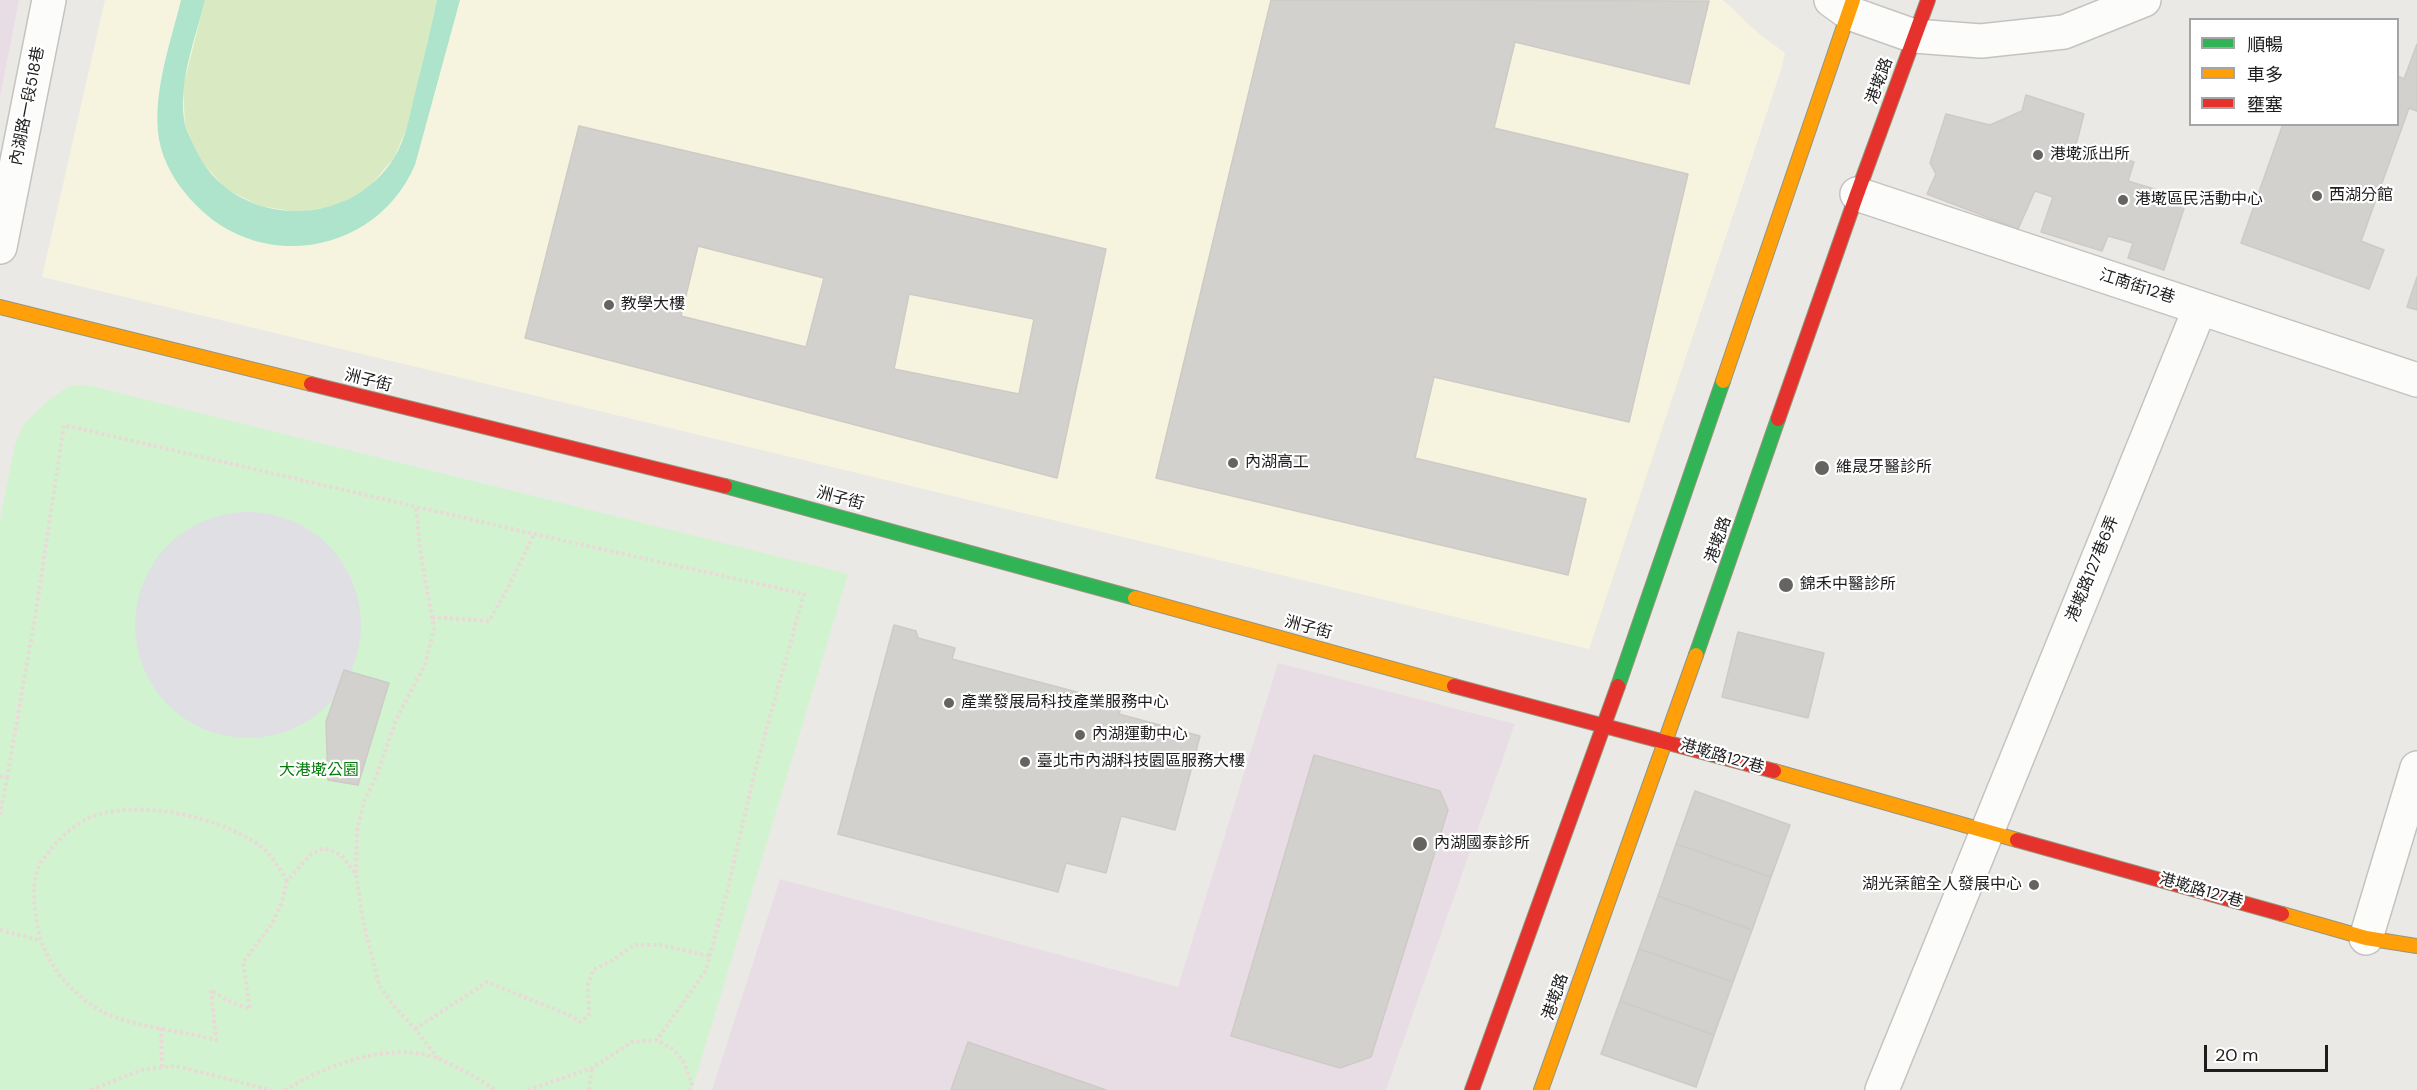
<!DOCTYPE html>
<meta charset="utf-8">
<style>
body{margin:0}
#map{position:relative;width:2417px;height:1090px;overflow:hidden;background:#ebe9e5;font-family:"DM Sans","Noto Sans TC",sans-serif}
canvas{display:block}
.legend{position:absolute;left:2189px;top:18px;width:210px;height:108px;box-sizing:border-box;background:#fff;border:2px solid #a5a5a5;margin:0;padding:8px 10px;list-style:none;font-size:18px;color:#1d1d1d}
.legend li{display:flex;align-items:center;gap:12px;height:30px}
.legend b{width:30px;border:2px solid #a5a5a5}
.scale{position:absolute;left:2204px;top:1045px;width:124px;height:27px;box-sizing:border-box;border:3px solid #1d1d1d;border-top:0;padding-left:8px;font-size:18px;line-height:21px;white-space:nowrap;color:#1d1d1d;-webkit-text-stroke:4px #fff;paint-order:stroke}
</style>
<div id="map">
<canvas width="2417" height="1090"></canvas>
<ul class="legend">
<li><b style="height:8px;background:#30b455"></b>順暢</li>
<li><b style="height:8px;background:#ff9f0a"></b>車多</li>
<li><b style="height:8px;background:#e5322d"></b>壅塞</li>
</ul>
<div class="scale">20 m</div>
</div>
<script>
const context = document.querySelector('canvas').getContext('2d');
context.lineJoin = 'round';
function fill(path, color) { context.fillStyle = color; context.fill(path, 'evenodd'); }
function stroke(path, color, width, dash) { context.strokeStyle = color; context.lineWidth = width; context.lineCap = dash ? 'butt' : 'round'; context.setLineDash(dash || []); context.stroke(path); }
function drawText(font, color, halo, rows, align = 'center') {
  context.font = font + ' "DM Sans","Noto Sans TC",sans-serif'; context.lineWidth = 4.5; context.setLineDash([]); context.textBaseline = 'middle'; context.strokeStyle = halo; context.fillStyle = color; for (const [text, x, y, turn = 0] of rows) {
    context.save(); context.translate(x, y); context.rotate((+turn || 0) * Math.PI / 180); context.textAlign = isNaN(turn) ? turn : align; if (halo) context.strokeText(text, 0, 0); context.fillText(text, 0, 0); context.restore();
  }
}
fill(new Path2D(`
 M0,0H19L0,97Z
 M1278,663L1515,724L1386,1090H712L780,879L1178,987Z`), '#e9dde5');
fill(new Path2D(`
 M105,0H1723L1759,34L1785,53L1781,70L1589,649L42,277Z`), '#f6f4df');
fill(new Path2D(`
 M205,0H437L408,125L394,158L369,187L336,206L298,212L260,206L226,189L200,160L185,125L183,87Z`), '#d9eac2');
fill(new Path2D(`
 M87,385L848,574L692,1090H0V520L15,444L24,424L51,398L70,386Z`), '#d2f3d0');
fill(new Path2D(`
 M181,0H205C195,40 177,84 185,125C187,132 191,139 194,146C229,228 347,233 394,158C406,139 410,114 415,93C423,62 430,31 437,0H460L415,165C377,253 263,274 196,205C181,190 167,170 161,148C149,102 170,45 181,0Z`), '#aee4cb');
fill(new Path2D(`
 M135 625a113 113 0 1 1 226 0a113 113 0 1 1-226 0Z`), '#dfdfe4');
const building = new Path2D(`
 M1271,0L1709,1L1689,84L1515,42L1494,128L1688,174L1629,422L1434,377L1415,458L1586,499L1568,575L1156,478Z
 M2417,44V111L2409,108L2361,241L2384,250L2369,289L2241,243L2283,124H2398V76L2404,79Z
 M2026,95L2084,114L2073,156L2089,162L2093,149L2134,162L2128,181L2187,199L2164,270L2128,258L2133,243L2108,236L2102,251L2041,232L2053,197L2035,191L2018,229L1927,194L1936,174L1930,163L1946,114L1990,125L2022,111Z
 M579,126L1106,249L1057,478L525,338ZM698,246L824,278L806,347L681,316ZM909,294L1034,319L1019,394L894,369Z
 M2417,277V310L2407,307Z
 M894,625L916,631L918,638L955,648L952,659L1122,704L1119,714L1200,736L1175,830L1121,816L1106,873L1066,863L1058,892L838,834Z
 M1738,632L1824,653L1808,718L1722,697Z
 M344,670L389,683L358,785L328,780L326,722Z
 M1314,755L1440,791L1448,810L1371,1057L1340,1068L1231,1036Z
 M1695,791L1790,825L1771,877L1676,844Z
 M1676,844L1771,877L1752,930L1658,896Z
 M1658,896L1752,930L1733,982L1639,949Z
 M1639,949L1733,982L1714,1035L1620,1001Z
 M1620,1001L1714,1035L1696,1087L1601,1054Z
 M968,1042L1106,1090H951Z`);
fill(building, '#d3d1ce');
stroke(building, '#cecac6', 1.5);
const street = new Path2D(`
 M1831,0L1849,13L1914,36L1981,41L2064,32L2144,0
 M1857,194L2417,380
 M0,247L49,0
 M2366,938L2417,768
 M1882,1090L2200,308`);
const fast = new Path2D(`
 M725,486L1135,598
 M1696,655L1778,419
 M1618,686L1723,381`);
const slow = new Path2D(`
 M0,307L311,384
 M1723,381L1853,0
 M1135,598L1454,686
 M1774,771L2017,840
 M2282,914L2366,938L2417,946
 M1541,1090L1696,655`);
const jam = new Path2D(`
 M311,384L725,486
 M1778,419L1857,194L1928,0
 M1454,686L1774,771
 M2017,840L2282,914
 M1472,1090L1618,686`);
stroke(street, '#c4c3c1', 36);
stroke(fast, '#95957d', 16);
stroke(slow, '#95957d', 16);
stroke(jam, '#95957d', 16);
stroke(new Path2D(`
 M432,617L489,621L508,588L534,534
 M0,776L7,778L0,815
 M7,778L35,617L64,425L534,534L804,594L755,771L727,892L706,970L657,1040
 M356,873L357,831L364,801L376,777L396,720L426,662L434,628L420,550L416,506
 M287,881C279,867 270,852 256,843C215,816 136,798 89,818C75,824 61,837 51,849C47,855 40,861 38,868C32,884 34,905 37,922C42,960 68,991 101,1011C127,1026 184,1031 216,1040L211,990L228,1001L250,1009L243,962L272,924L282,902L287,881L311,854L325,848L341,855L356,874L363,921L379,985L393,1005L415,1029L438,1058
 M0,930L39,940
 M161,1028L162,1068
 M415,1029L487,982L569,1015L580,1022L589,1015L588,984L593,970L613,960L634,945H660L710,956
 M91,1090L141,1070L176,1066L271,1090
 M285,1090C327,1065 391,1040 439,1059C459,1067 478,1079 496,1090
 M528,1090L592,1068L632,1042L657,1040L674,1050L683,1061L692,1083L690,1090
 M589,1090L592,1068`), '#ead9d7', 4, [3, 3]);
stroke(street, '#fcfcfb', 33);
stroke(fast, '#30b455', 14);
stroke(slow, '#ff9f0a', 14);
stroke(jam, '#e5322d', 14);
for (const [x, y, r, color] of [
 [2038,155,6,"#656463"],
 [2317,196,6,"#656463"],
 [2123,200,6,"#656463"],
 [609,305,6,"#656463"],
 [1233,463,6,"#656463"],
 [1822,468,8,"#656463"],
 [1786,585,8,"#656463"],
 [949,703,6,"#656463"],
 [1080,735,6,"#656463"],
 [1025,762,6,"#656463"],
 [1420,844,8,"#656463"],
 [2034,885,6,"#656463"]
]) { const dot = new Path2D(); dot.arc(x, y, r, 0, 2 * Math.PI); context.fillStyle = color; context.fill(dot); stroke(dot, '#fff', 2); }
drawText('16px', '#1d1d1d', '#fff', [
 ["港墘路",1880,81,-70],
 ["內湖路一段518巷",28,106,-79],
 ["江南街12巷",2137,287,18],
 ["洲子街",368,381,14],
 ["洲子街",840,499,15],
 ["港墘路",1719,540,-71],
 ["港墘路127巷6弄",2093,569,-68],
 ["洲子街",1308,628,15],
 ["港墘路127巷",1722,757,16],
 ["港墘路127巷",2201,891,16],
 ["港墘路",1556,997,-71]
]);
drawText('16px', '#1d1d1d', '#fff', [
 ["港墘派出所",2050,155],
 ["西湖分館",2329,196],
 ["港墘區民活動中心",2135,200],
 ["教學大樓",621,305],
 ["內湖高工",1245,463],
 ["維晟牙醫診所",1836,468],
 ["錦禾中醫診所",1800,585],
 ["產業發展局科技產業服務中心",961,703],
 ["內湖運動中心",1092,735],
 ["臺北市內湖科技園區服務大樓",1037,762],
 ["內湖國泰診所",1434,844],
 ["湖光棻館全人發展中心",2022,885,"right"]
], 'left');
drawText('16px', '#087d0d', '#fff', [
 ["大港墘公園",319,771]
]);
</script>
